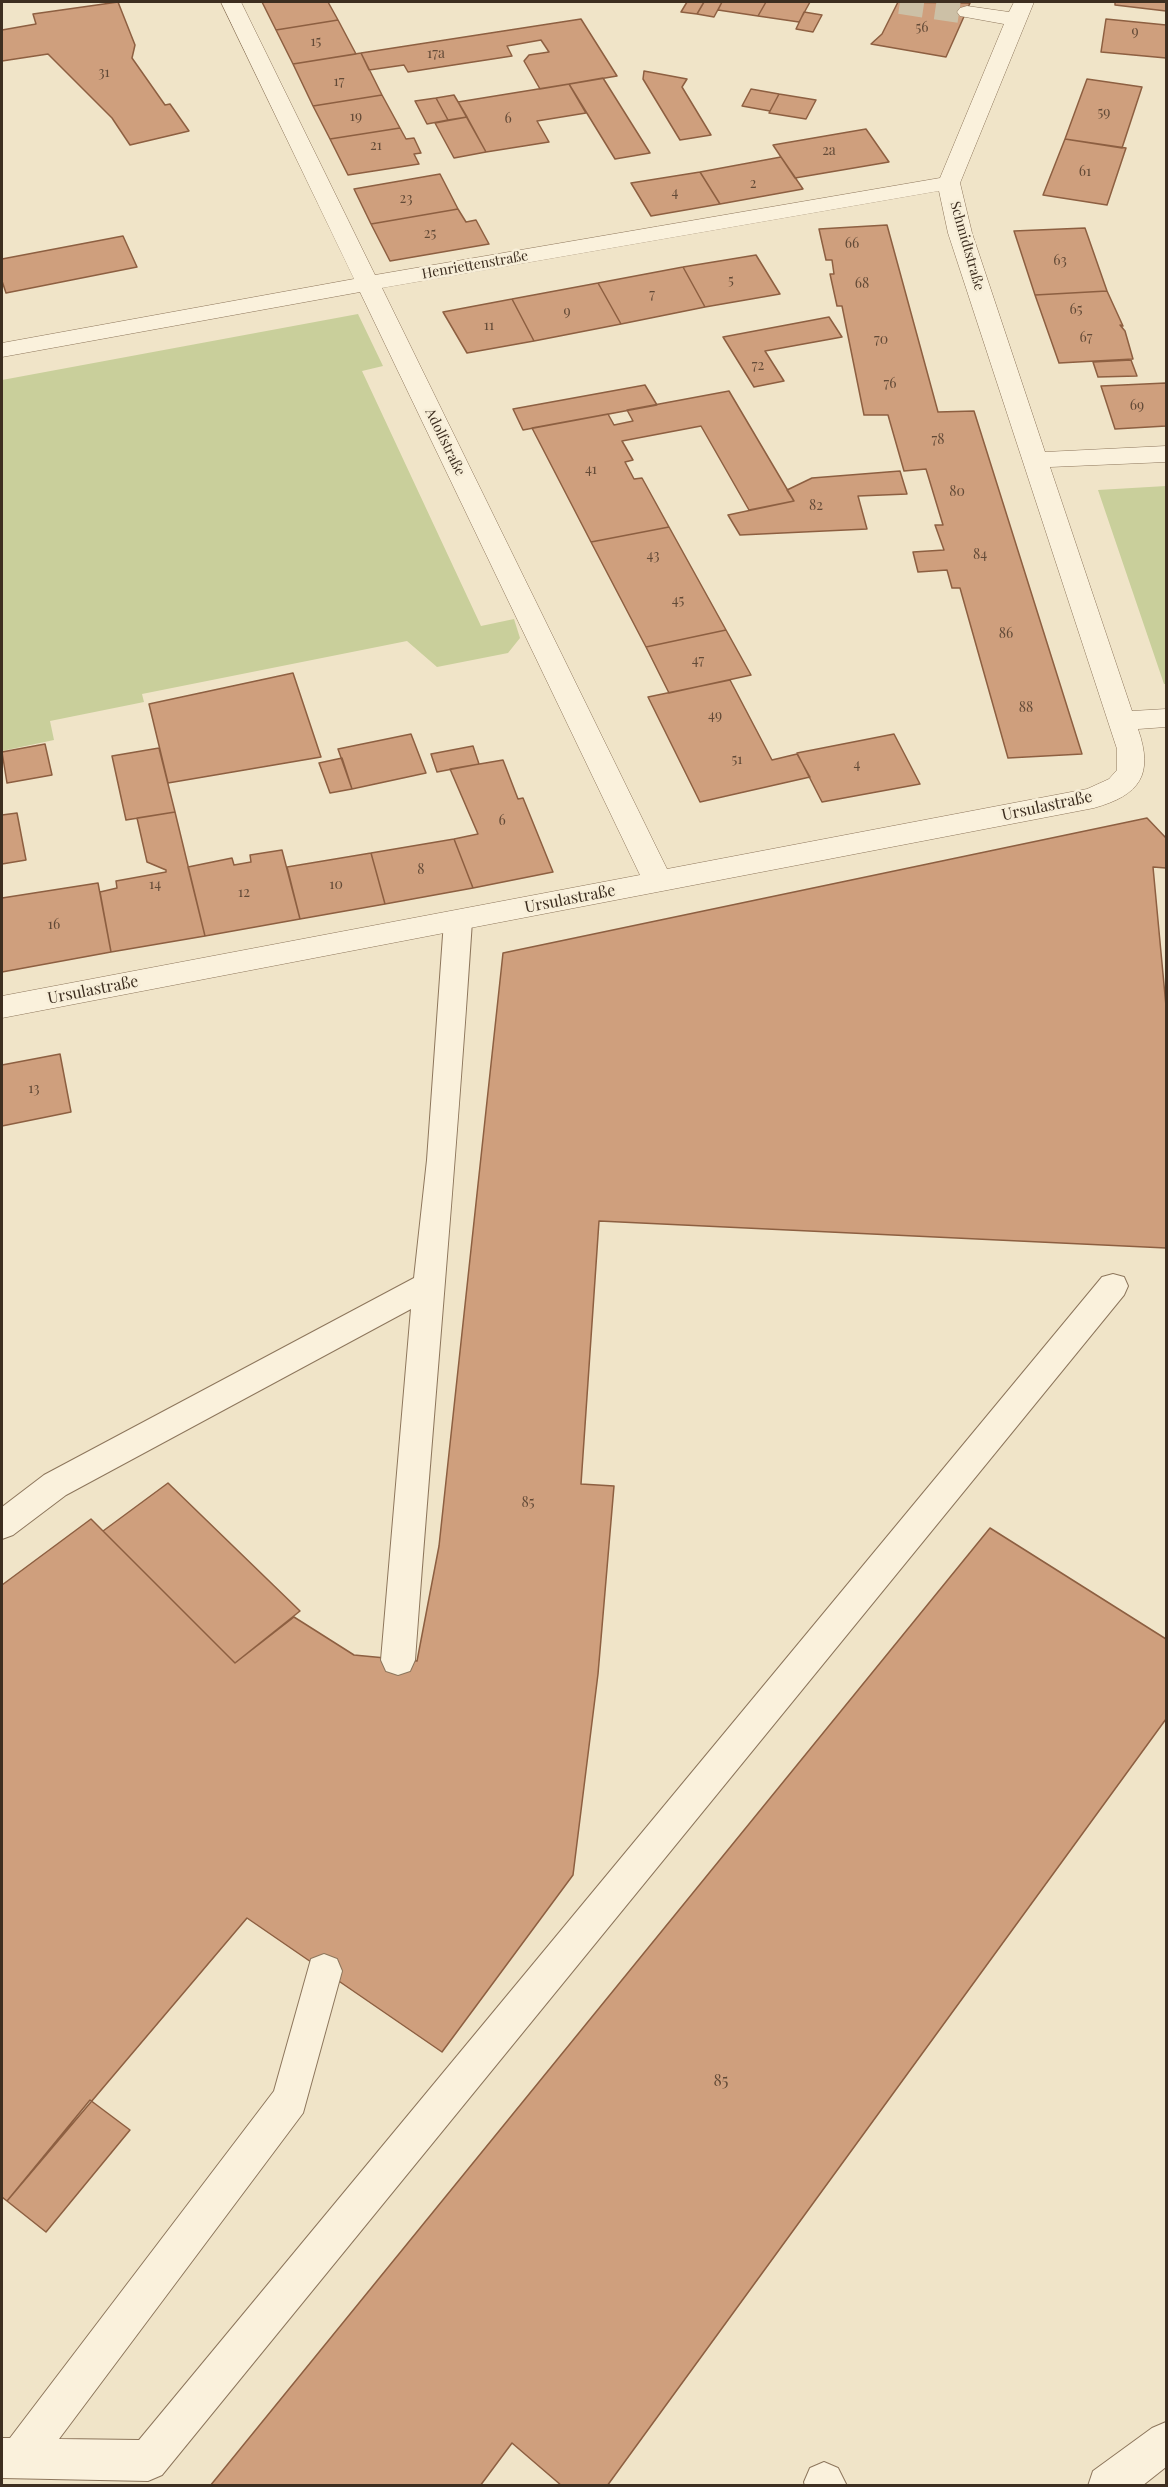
<!DOCTYPE html>
<meta charset="utf-8">
<style>
body{margin:0}
#map{position:relative;width:1168px;height:2487px;overflow:hidden;background:#f0e4c8;font-family:"Playfair Display",serif}
canvas{display:block}
.frame{position:absolute;inset:0;border:3px solid #3d2e20;pointer-events:none}
</style>
<div id="map">
<canvas width="1168" height="2487"></canvas>
<div class="frame"></div>
</div>
<script>
const context = document.querySelector('canvas').getContext('2d');
context.lineJoin = 'round';
function fill(path, color) { context.fillStyle = color; context.fill(path, 'evenodd'); }
function stroke(path, color, width, dash) { context.strokeStyle = color; context.lineWidth = width; context.lineCap = dash ? 'butt' : 'round'; context.setLineDash(dash || []); context.stroke(path); }
function drawText(font, color, halo, rows, align = 'center') {
  context.font = font + ' "Playfair Display",serif'; context.lineWidth = 5; context.setLineDash([]); context.textBaseline = 'middle'; context.strokeStyle = halo; context.fillStyle = color; for (const [text, x, y, turn = 0] of rows) {
    context.save(); context.translate(x, y); context.rotate((+turn || 0) * Math.PI / 180); context.textAlign = isNaN(turn) ? turn : align; if (halo) context.strokeText(text, 0, 0); context.fillText(text, 0, 0); context.restore();
  }
}
fill(new Path2D(`
 M358,314L383,366L362,371L481,626L514,619L520,638L508,653L437,667L407,641L142,694L144,702L50,721L54,740L2,751V380Z
 M1166,486V684H1164L1098,490Z`), '#c9cf9b');
const building = new Path2D(`
 M118,2L135,45L132,58L165,105L170,104L189,131L130,145L112,118L48,54L2,61V30L36,24L33,14Z
 M262,2H328L338,20L276,30Z
 M687,2H704L697,14L681,12Z
 M704,2H722L714,17L697,14Z
 M722,2H766L758,16L718,10Z
 M766,2H810L799,22L758,16Z
 M898,2L970,3L946,57L871,44L882,34Z
 M1115,2H1166V11L1115,5Z
 M804,12L822,15L813,32L796,29Z
 M581,19L617,76L540,89L524,61L529,55L549,52L541,40L507,46L512,56L408,72L404,65L369,70L361,53Z
 M1106,19L1166,25V58L1101,52Z
 M338,20L356,54L293,64L276,30Z
 M361,53L382,95L313,106L293,64Z
 M644,71L687,79L682,87L711,135L680,140L643,79Z
 M603,78L650,153L615,159L569,84Z
 M1087,79L1142,87L1122,148L1065,139Z
 M569,84L586,113L537,121L549,142L486,152L458,102Z
 M751,89L779,94L770,111L742,106Z
 M779,94L816,100L806,119L769,113Z
 M382,95L400,128L330,139L313,106Z
 M454,95L467,117L448,120L436,98Z
 M436,98L448,120L427,124L415,101Z
 M467,117L486,152L454,158L435,123Z
 M400,128L406,139L414,138L421,153L414,154L419,164L348,175L330,139Z
 M866,129L889,162L795,178L773,145Z
 M1065,139L1126,148L1107,205L1043,195Z
 M781,157L803,189L720,204L700,172Z
 M700,172L720,204L651,216L631,183Z
 M440,174L458,209L371,224L354,189Z
 M458,209L466,222L476,220L489,244L390,261L371,224Z
 M887,225L938,412L974,411L1082,754L1008,758L960,588H952L947,570L918,572L913,552L944,550L935,525H943L926,469L904,471L888,415H864L842,306H837L830,274H834L832,260H826L819,229Z
 M1085,228L1107,291L1035,295L1014,231Z
 M123,236L137,267L6,293L2,281V259Z
 M756,255L780,294L705,307L683,267Z
 M683,267L705,307L621,324L598,283Z
 M598,283L621,324L534,341L512,299Z
 M1107,291L1123,326L1120,325L1125,331L1133,359L1059,363L1035,295Z
 M512,299L534,341L467,353L443,312Z
 M829,317L842,337L765,351L784,381L754,387L723,337Z
 M1131,360L1137,376L1098,377L1093,362Z
 M1166,383V426L1115,429L1101,386Z
 M645,385L657,405L523,430L513,409Z
 M729,391L794,501L749,510L701,426L622,441L633,460L625,462L634,479L642,478L669,527L591,542L532,428L608,414L614,425L633,421L627,410Z
 M900,471L907,494L858,496L867,529L740,535L728,515L794,501L787,490L812,478Z
 M669,527L726,630L646,647L591,542Z
 M726,630L751,675L669,693L646,647Z
 M293,673L321,757L168,783L149,704Z
 M730,680L772,760L797,754L810,777L700,802L648,697Z
 M411,734L426,773L352,789L338,749Z
 M894,734L920,784L822,802L797,753Z
 M45,744L52,775L7,783L2,752Z
 M473,746L479,764L437,772L431,754Z
 M159,748L175,812L126,820L112,756Z
 M342,758L352,789L330,793L319,763Z
 M503,760L518,799L523,798L553,872L473,888L454,839L478,834L450,769Z
 M175,812L205,936L111,952L100,892L117,888L116,881L166,872V870L147,862L137,818Z
 M17,813L26,860L2,864V815Z
 M1147,818L1166,838V868L1153,867L1166,1006V1248L599,1221L581,1484L614,1486L598,1674L573,1875L442,2052L247,1918L7,2201L2,2197V1585L91,1519L235,1663L294,1617L354,1655L417,1661L439,1546L503,953Z
 M454,839L473,888L385,904L371,853Z
 M282,850L300,919L205,936L188,867L232,858L234,865L251,862L250,855Z
 M371,853L385,904L300,919L287,867Z
 M98,883L111,952L2,972V898Z
 M60,1054L71,1112L2,1126V1065Z
 M168,1483L300,1611L235,1663L103,1531Z
 M990,1528L1166,1639V1719L607,2486H562L512,2443L480,2486H210Z
 M90,2100L130,2130L46,2232L7,2201Z`);
fill(building, '#cf9f7d');
stroke(building, '#8d5f41', 1.5);
stroke(new Path2D(`
 M900,2L967,12`), '#ccc0a6', 24, [24, 12]);
const lane = new Path2D(`
 M458,911L468,914L472,921C456,1168 433,1414 415,1660L410,1671L398,1675L386,1671L381,1660L411,1309L66,1495L13,1535L2,1539V1507L44,1475L414,1278L427,1160L444,921L448,914Z
 M1113,1274L1124,1277L1128,1286L1124,1295L162,2475L148,2481L2,2478V2438H10L274,2091L311,1959L324,1954L337,1959L342,1971L303,2113L59,2439L139,2440L1102,1277Z
 M1166,2422V2467L1142,2486H1088L1093,2471L1152,2428Z
 M824,2462L838,2468L847,2486H805L804,2482L810,2468Z`);
const street = new Path2D(`
 M221,2H241L375,275L940,178L1004,24L960,16L957,12L960,8L967,6L1009,12L1014,2H1034L960,183L972,233L1045,452L1166,446V462L1050,467L1132,711L1166,709V727L1138,729C1154,775 1140,795 1094,808L2,1018V996L640,875L360,292L2,357V343L354,279ZM939,191L948,233L1117,749V770L1109,779L1087,789L667,869L382,288Z`);
stroke(lane, '#8d765c', 2);
stroke(street, '#8d765c', 1);
fill(lane, '#faf1dc');
fill(street, '#faf1dc');
drawText('14px', '#624a37', null, [
 ["56",922,28],
 ["9",1135,32],
 ["15",316,42],
 ["17a",436,54],
 ["31",104,73],
 ["17",339,82],
 ["59",1104,113],
 ["19",356,117],
 ["6",508,119],
 ["21",376,146],
 ["2a",829,151],
 ["61",1085,172],
 ["2",753,184],
 ["4",675,193],
 ["23",406,199],
 ["25",430,234],
 ["66",852,244],
 ["63",1060,261],
 ["5",731,281],
 ["68",862,284],
 ["7",652,295],
 ["65",1076,310],
 ["9",567,312],
 ["11",489,326],
 ["67",1086,338],
 ["70",881,340],
 ["72",758,366],
 ["76",890,384],
 ["69",1137,406],
 ["78",938,440],
 ["41",591,470],
 ["80",957,492],
 ["82",816,506],
 ["84",980,555],
 ["43",653,556],
 ["45",678,601],
 ["86",1006,634],
 ["47",698,661],
 ["88",1026,708],
 ["49",715,716],
 ["51",737,760],
 ["4",857,765],
 ["6",502,821],
 ["8",421,870],
 ["14",155,885],
 ["10",336,885],
 ["12",244,893],
 ["16",54,925],
 ["13",34,1089],
 ["85",528,1503]
]);
drawText('14px', '#3d2e20', '#f7eed8', [
 ["Schmidtstraße",967,246,74],
 ["Henriettenstraße",475,265,-10],
 ["Adolfstraße",445,442,64]
]);
drawText('16px', '#3d2e20', '#f7eed8', [
 ["Ursulastraße",1047,806,-12],
 ["Ursulastraße",570,899,-11],
 ["Ursulastraße",93,990,-11]
]);
drawText('16px', '#624a37', null, [
 ["85",721,2081]
]);
</script>
